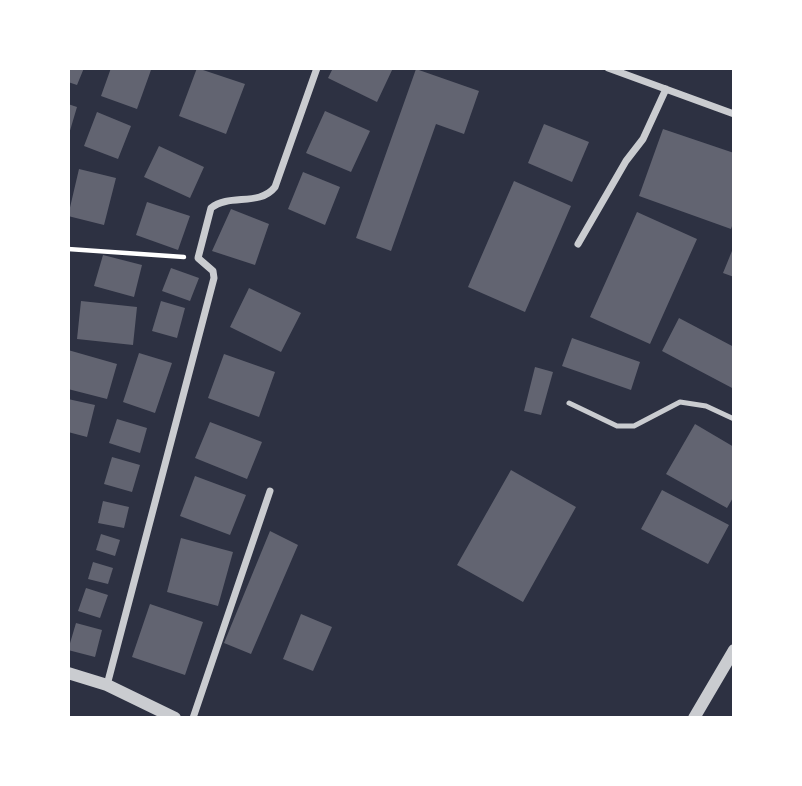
<!DOCTYPE html>
<style>
body{margin:0}
#map{position:relative;width:802px;height:786px;overflow:hidden;background:#2d3142;font-family:"Roboto Condensed",sans-serif}
canvas{display:block}
.frame{position:absolute;inset:0;border:70px solid #fff;pointer-events:none}
</style>
<div id="map">
<canvas width="802" height="786"></canvas>
<div class="frame"></div>
</div>
<script>
const context = document.querySelector('canvas').getContext('2d');
context.lineJoin = 'round';
function fill(path, color) { context.fillStyle = color; context.fill(path, 'evenodd'); }
function stroke(path, color, width, dash) { context.strokeStyle = color; context.lineWidth = width; context.lineCap = dash ? 'butt' : 'round'; context.setLineDash(dash || []); context.stroke(path); }
fill(new Path2D(`
 M68,68H84L77,85L68,82Z
 M111,68L151,70L137,109L101,96Z
 M197,68L245,84L226,134L179,116Z
 M333,68H393L377,102L328,78Z
 M416,69L479,91L464,134L436,124L391,251L356,238Z
 M68,104L77,107L69,134L68,133Z
 M325,111L370,131L351,172L306,153Z
 M97,112L131,126L118,159L84,146Z
 M544,124L589,142L572,182L528,163Z
 M663,129L734,153V220L731,229L639,196Z
 M159,146L204,167L190,198L144,177Z
 M79,169L116,178L104,225L68,216Z
 M303,172L340,187L325,225L288,209Z
 M514,181L571,206L525,312L468,287Z
 M147,202L190,216L178,250L136,235Z
 M231,209L269,224L255,265L212,251Z
 M637,212L697,239L650,344L590,317Z
 M734,246V277L723,273Z
 M103,255L142,265L134,297L94,286Z
 M171,268L199,278L190,301L162,291Z
 M249,288L301,313L281,352L230,327Z
 M81,301L137,307L133,345L77,339Z
 M161,301L185,308L177,338L152,331Z
 M679,318L734,347V389L662,351Z
 M572,338L640,362L631,390L562,366Z
 M68,350L117,364L107,399L68,389Z
 M139,353L172,363L155,413L123,402Z
 M224,354L275,372L259,417L208,398Z
 M535,367L553,372L541,415L524,411Z
 M68,399L95,405L87,437L68,432Z
 M117,419L147,428L140,453L109,443Z
 M210,422L262,442L247,479L195,458Z
 M695,424L734,447V496L727,508L666,474Z
 M112,457L140,465L132,492L104,484Z
 M511,470L576,507L523,602L457,565Z
 M195,476L246,495L230,535L180,516Z
 M662,490L729,525L708,564L641,529Z
 M103,501L129,507L124,528L98,523Z
 M270,531L298,545L251,654L224,643Z
 M101,534L120,540L115,556L96,550Z
 M181,538L233,552L218,606L167,592Z
 M93,562L113,568L108,584L88,579Z
 M86,588L108,595L100,618L78,611Z
 M150,604L203,622L185,675L132,657Z
 M301,614L332,627L313,671L283,659Z
 M76,623L102,630L95,657L68,650Z`), '#626471');
stroke(new Path2D(`
 M68,249L184,257`), '#fff', 4.5);
stroke(new Path2D(`
 M569,403L617,426H634L680,402L706,406L734,419`), '#caccd0', 5);
stroke(new Path2D(`
 M608,68L734,114
 M578,244L626,161L643,139L666,89
 M107,685L214,278L213,271L198,258L211,208C230,193 259,207 275,187L317,68
 M193,718L270,491`), '#caccd0', 7);
stroke(new Path2D(`
 M68,673L107,685L175,718
 M694,718L734,650`), '#caccd0', 12);
</script>
